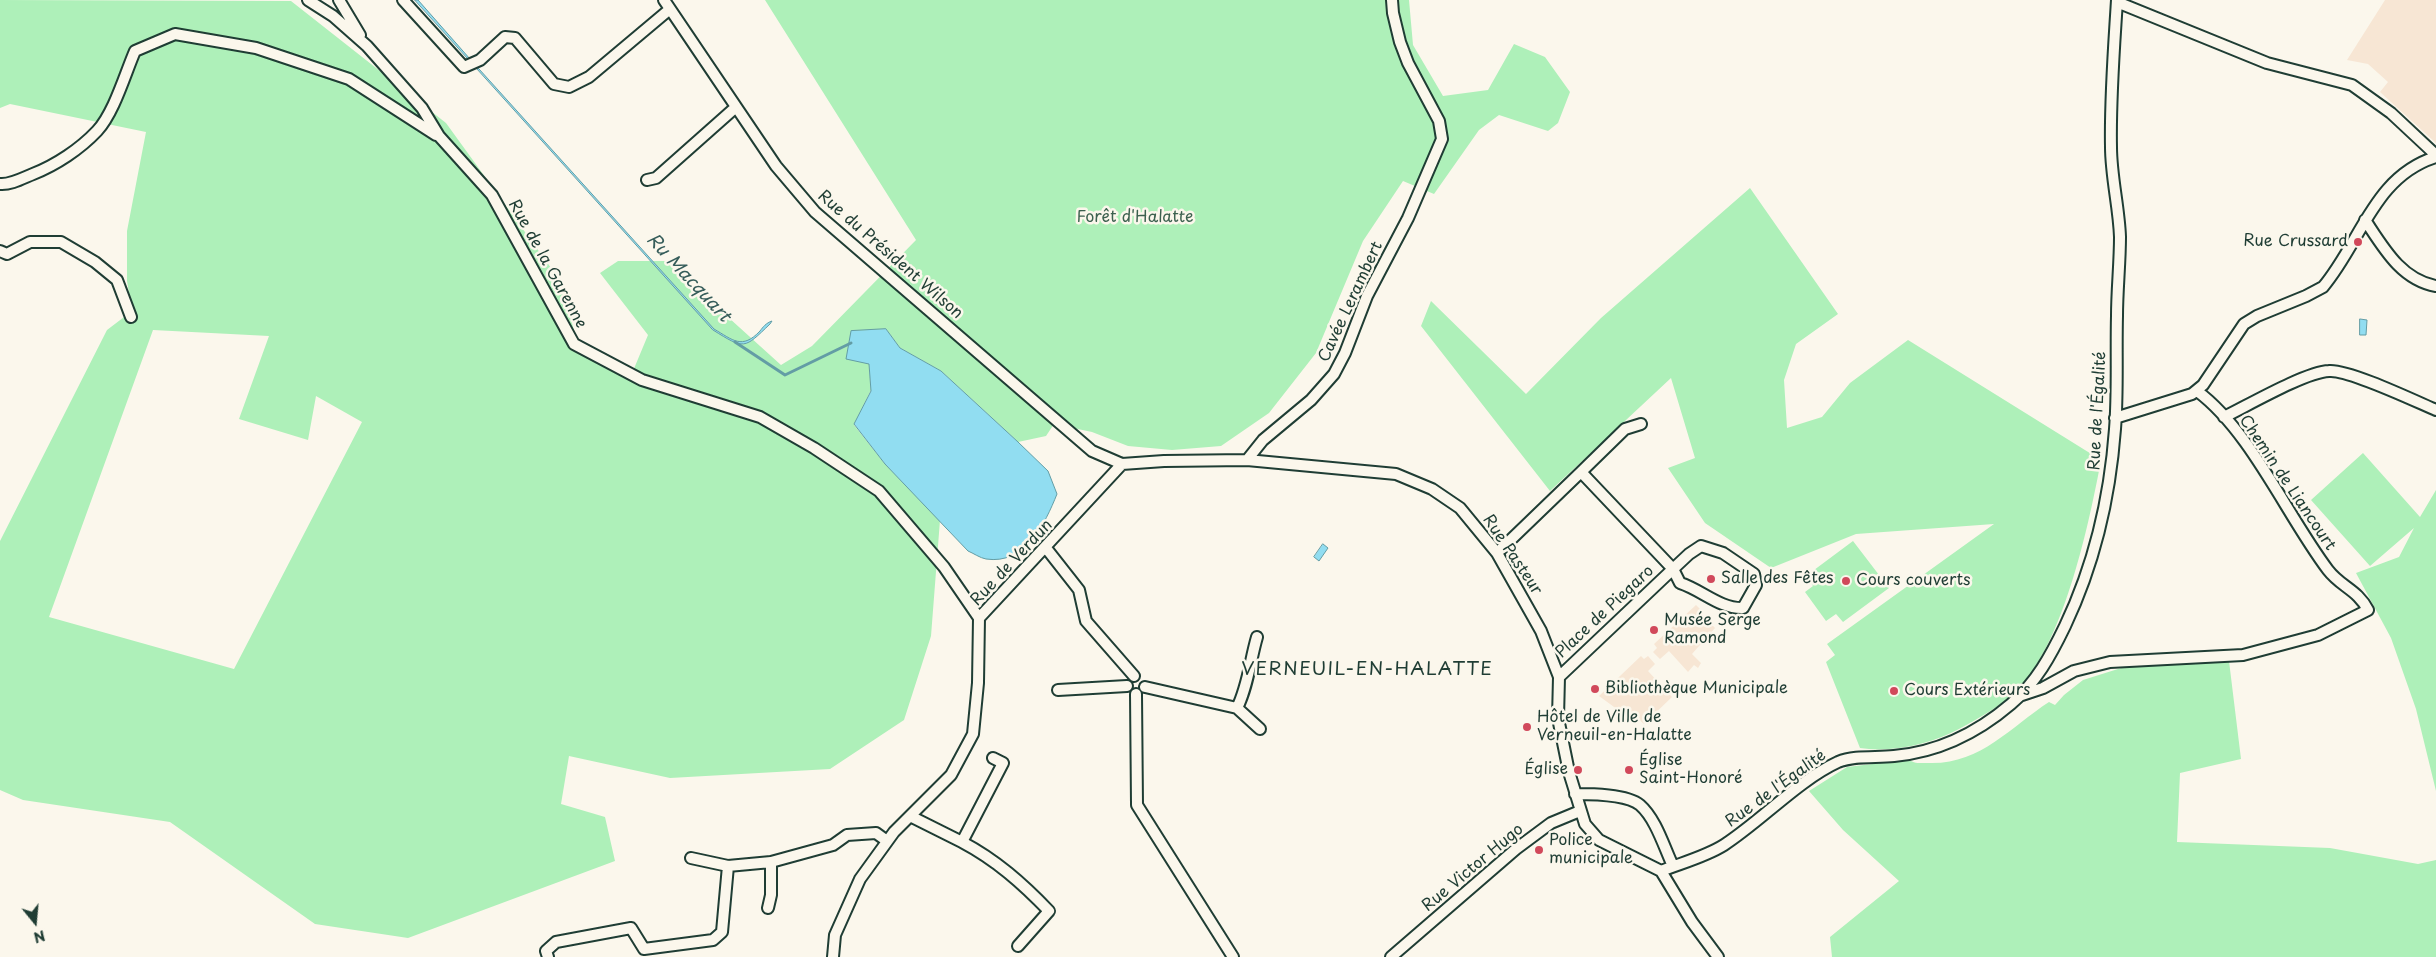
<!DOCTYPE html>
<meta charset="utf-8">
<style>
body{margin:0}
#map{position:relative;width:2436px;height:957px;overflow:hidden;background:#fbf7ec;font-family:"Playpen Sans",sans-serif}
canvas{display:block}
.north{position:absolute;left:10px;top:897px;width:50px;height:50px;-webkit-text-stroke:4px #fbf7ec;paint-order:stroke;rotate:163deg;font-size:14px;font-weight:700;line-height:20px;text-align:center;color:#1f3d34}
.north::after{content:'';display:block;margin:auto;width:18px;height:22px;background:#1f3d34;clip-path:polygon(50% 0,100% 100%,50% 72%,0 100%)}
</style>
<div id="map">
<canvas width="2436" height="957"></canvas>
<div class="north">N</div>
</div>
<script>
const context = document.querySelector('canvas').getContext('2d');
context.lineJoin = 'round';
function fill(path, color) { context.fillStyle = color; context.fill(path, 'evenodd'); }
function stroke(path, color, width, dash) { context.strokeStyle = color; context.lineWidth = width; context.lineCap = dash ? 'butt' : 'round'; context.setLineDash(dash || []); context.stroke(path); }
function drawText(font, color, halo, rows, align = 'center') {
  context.font = font + ' "Playpen Sans",sans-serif'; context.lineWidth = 5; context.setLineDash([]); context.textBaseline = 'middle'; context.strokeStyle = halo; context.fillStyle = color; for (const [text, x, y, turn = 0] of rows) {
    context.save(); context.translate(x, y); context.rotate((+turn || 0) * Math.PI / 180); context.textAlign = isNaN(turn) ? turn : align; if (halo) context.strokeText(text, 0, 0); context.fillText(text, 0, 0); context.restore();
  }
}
fill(new Path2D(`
 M2385,0H2436V143L2380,92L2388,82L2368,64L2347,60Z
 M1696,605L1700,609L1699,611L1715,628L1692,654L1701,663L1698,668L1694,665L1688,672L1669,651L1660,659L1653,652L1657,648L1654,644Z
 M1641,656L1644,659L1648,656L1655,664L1648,671L1672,697L1644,724L1629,711L1625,715L1599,696Z`), '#f7e6d4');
fill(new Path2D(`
 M0,0L291,1L446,123L559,279L581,354L633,371L648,335L600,273L618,261H666L781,365L812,346L916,240L765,0H1409L1413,45L1443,96L1488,90L1514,44L1545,57L1570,92L1558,123L1548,131L1499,115L1479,130L1434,194L1403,181L1363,241L1316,353L1269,413L1221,446L1172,450L1128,446L1092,432L1054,424L1046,436L1018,442L941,371L900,348L886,329L869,364L871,390L854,425L885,464L940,520L931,636L904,720L830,769L670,778L569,756L561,804L605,817L615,861L408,938L315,924L170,822L23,800L0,790V541L107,330L132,311L127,281V231L146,132L10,104L0,108ZM153,330L269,336L239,419L308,440L316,396L362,422L234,669L49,617Z
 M1750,188L1838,314L1796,344L1784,380L1787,428L1822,417L1850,383L1908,340L2101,460C2089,525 2065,635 2022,685C2005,704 1981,717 1959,729C1932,744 1891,753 1860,748L1826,662L1835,655L1827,644L1994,524L1856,534L1771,568L1705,523L1668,468L1695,458L1671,378L1550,491L1421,326L1431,301L1526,394L1601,318Z
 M2363,453L2420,517L2436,490V791L2416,709L2391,638L2356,573L2399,557L2414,528L2370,566L2311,500Z
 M1853,541L1889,588L1843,622L1836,614L1826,621L1805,592L1813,586L1806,576Z
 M2229,661L2241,759L2180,773L2177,842L2330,848L2418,864L2436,860V957H1832L1830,937L1899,881L1843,830L1809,791L1847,767L1897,761L1907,758C1913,764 1919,763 1928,763C1980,765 2009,728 2049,702L2055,705L2064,695L2083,680L2137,663Z`), '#aef0b9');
const water = new Path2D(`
 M415,0H418L470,59L714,329C733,340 742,350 760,331C763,327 766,323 772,321L770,324C744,349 745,350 713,330Z
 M2360,319L2367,320L2366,335H2360Z
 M886,329L900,348L941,371L1018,442L1048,471L1057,494C1045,524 1025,565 986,559C980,558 973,553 968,551L885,464L854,424L871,391L869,364L846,359L851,331Z
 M1323,544L1328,548L1319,561L1314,557Z`);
fill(water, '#91ddf1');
stroke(water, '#639da5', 1);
stroke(new Path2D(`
 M735,342L785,375L851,343`), '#639da5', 3);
const minor = new Path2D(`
 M308,0L333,16L367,46L422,108L439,136L492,195L574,344L642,380L760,417L814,448L879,491L944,567L979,618
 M339,0L360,35
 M403,0L464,67L480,60L505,37L515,38L554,84L569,87L589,77L670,9
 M664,0L776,166L815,212L1092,451L1122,464L1164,461L1247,460L1396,474L1432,489L1460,508L1497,553L1541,631L1559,677L1558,718L1569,772L1585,824L1599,840L1661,871L1692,922L1718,957
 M2117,2L2267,63L2352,85L2391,113L2436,155
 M647,180L656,178L736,107
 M0,184C11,185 23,178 33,174C56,165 80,149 97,131C114,113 125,74 135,51L175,34L256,48L349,79L436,135
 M2365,220C2383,247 2401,280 2436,286
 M0,251L7,254L30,242H61L95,262L117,280L131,317
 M2224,417C2247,406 2305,372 2329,371C2348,369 2415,401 2436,410
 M2115,418L2192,394L2203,385L2244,324L2257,316L2306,296L2323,287C2361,242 2374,176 2436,157
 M1247,460L1263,440L1311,400L1334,374L1345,353L1367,296L1408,218L1442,139L1439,121L1408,63L1400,42L1393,13L1392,0
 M1701,546L1723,553L1754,574L1756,585L1743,608C1720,609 1702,590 1680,583L1673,569L1689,554Z
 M1046,548L1079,590L1086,621L1134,676
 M1497,553L1581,472
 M1559,677L1673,569L1581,472L1625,429L1641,424
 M1145,687L1237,708L1260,729
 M1058,690L1127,686
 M1136,694L1137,805L1233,957
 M2022,695L2043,688L2074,671L2110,662L2243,655L2318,635L2368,610C2358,590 2341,587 2328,570C2287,516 2251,431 2197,391
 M1237,708C1248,686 1250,661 1257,637
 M1575,794C1591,794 1627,794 1640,805C1656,819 1664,847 1673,866
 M912,817L962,842L1003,763L993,758
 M962,842C996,860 1022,883 1049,911L1018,946
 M691,858L728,866
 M1661,871C1681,863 1705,857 1724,845C1761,821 1799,780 1838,762C1855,755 1876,758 1894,756C1939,752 1977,733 2011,704C2036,683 2051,655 2065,626C2094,565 2110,497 2115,429C2118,392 2116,354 2117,316C2117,290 2120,263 2120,237C2119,207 2111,177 2111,147C2110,98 2114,49 2117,0
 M768,908L771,895V862
 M548,957L546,951L556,942L631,928L644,949L713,940L722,932L728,866L771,862L833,845L847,835L876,833L887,841
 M833,957L835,935L860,879L894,832L951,775L973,734L978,683L979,618L1122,464
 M1391,957L1516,849L1551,823L1580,811`);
stroke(minor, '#1f3d34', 14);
stroke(minor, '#fbf7ec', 10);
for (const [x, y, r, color] of [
 [2358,242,5,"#d1495b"],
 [1711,579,5,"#d1495b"],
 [1846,581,5,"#d1495b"],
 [1654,630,5,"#d1495b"],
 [1595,689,5,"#d1495b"],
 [1894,691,5,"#d1495b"],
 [1527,727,5,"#d1495b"],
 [1578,770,5,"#d1495b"],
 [1629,770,5,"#d1495b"],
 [1539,850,5,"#d1495b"]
]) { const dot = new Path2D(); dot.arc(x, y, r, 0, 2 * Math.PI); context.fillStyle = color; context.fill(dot); stroke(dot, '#fbf7ec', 2); }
drawText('16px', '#3c614f', '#fbf7ec', [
 ["Forêt d'Halatte",1135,218]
]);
drawText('16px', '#1f3d34', '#fbf7ec', [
 ["Rue Crussard",2348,242,"right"],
 ["Salle des Fêtes",1721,579],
 ["Cours couverts",1856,581],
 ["Musée Serge",1664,621],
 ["Ramond",1664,639],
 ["Bibliothèque Municipale",1605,689],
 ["Cours Extérieurs",1904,691],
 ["Hôtel de Ville de",1537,718],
 ["Verneuil-en-Halatte",1537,736],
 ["Église",1639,761],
 ["Saint-Honoré",1639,779],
 ["Église",1568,770,"right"],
 ["Police",1549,841],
 ["municipale",1549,859]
], 'left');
drawText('16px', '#1f3d34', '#fbf7ec', [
 ["Rue du Président Wilson",890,255,41],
 ["Rue de la Garenne",547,264,61],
 ["Cavée Lerambert",1351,302,-65],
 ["Rue de l'Égalité",2098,411,-87],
 ["Chemin de Liancourt",2287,483,56],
 ["Rue Pasteur",1512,555,56],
 ["Rue de Verdun",1012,563,-47],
 ["Place de Piegaro",1605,612,-43],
 ["Rue de l'Égalité",1776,789,-36],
 ["Rue Victor Hugo",1473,868,-40]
]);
drawText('italic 18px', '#365d5a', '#fbf7ec', [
 ["Ru Macquart",688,278,47]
]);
context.letterSpacing = '1px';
drawText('19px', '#1f3d34', '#fbf7ec', [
 ["VERNEUIL-EN-HALATTE",1367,670]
]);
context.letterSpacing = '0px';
</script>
